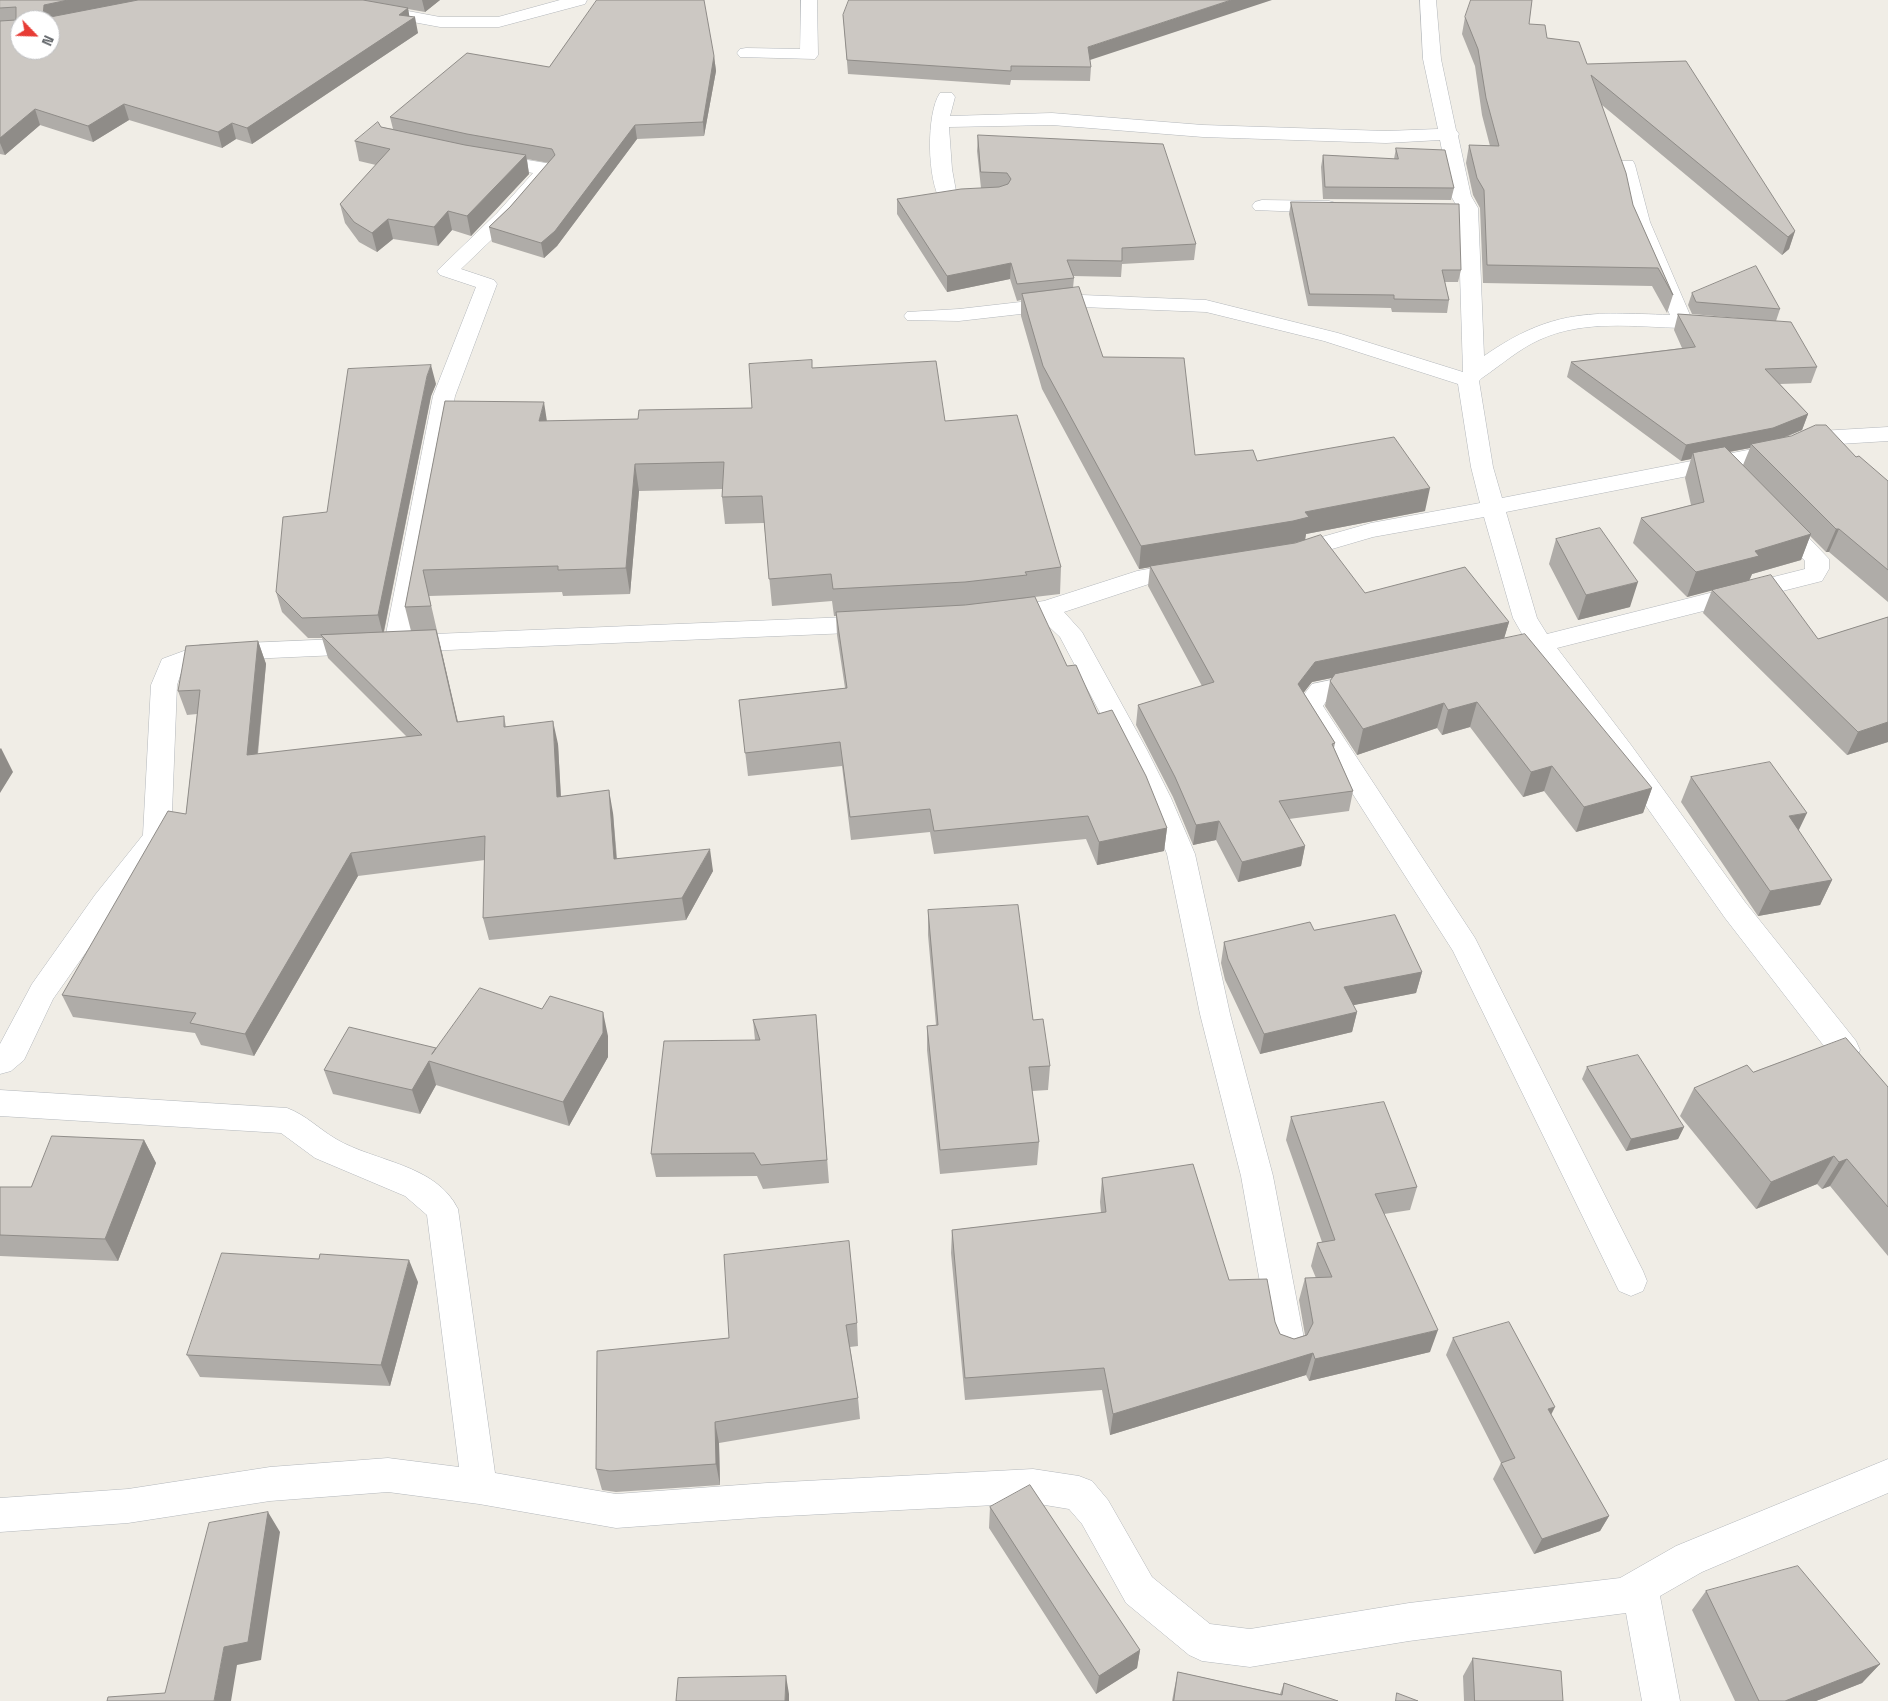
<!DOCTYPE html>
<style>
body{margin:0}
#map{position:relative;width:1888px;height:1701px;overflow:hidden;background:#f0ede6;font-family:"Space Grotesk",sans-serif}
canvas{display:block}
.north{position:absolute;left:10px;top:10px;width:50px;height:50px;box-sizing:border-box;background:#fff;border:1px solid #bfc0c2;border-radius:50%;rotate:114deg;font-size:14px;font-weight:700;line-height:20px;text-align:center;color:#5e6266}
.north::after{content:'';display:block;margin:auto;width:18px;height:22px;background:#e73c35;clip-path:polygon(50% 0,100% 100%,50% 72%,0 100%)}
</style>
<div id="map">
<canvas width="1888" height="1701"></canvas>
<div class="north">N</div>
</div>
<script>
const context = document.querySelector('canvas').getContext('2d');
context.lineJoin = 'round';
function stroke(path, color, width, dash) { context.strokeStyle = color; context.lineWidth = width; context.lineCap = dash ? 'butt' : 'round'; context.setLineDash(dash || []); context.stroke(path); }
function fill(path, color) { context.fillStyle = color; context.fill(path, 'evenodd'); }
const minor = new Path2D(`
 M313,0H349L440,17H498L560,0H587L585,4L499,27H440L321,5L315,4Z
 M801,0H817L818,55L815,59L740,57L737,53L740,49L746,48L800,49Z
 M1420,0H1436L1441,59L1456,130L1459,134L1458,136L1471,196L1478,208L1484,356C1552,309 1590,312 1670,315L1630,222L1617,165L1619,161H1633L1635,165L1650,222L1693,322L1690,326L1683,328C1636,327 1584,319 1539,340C1519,349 1501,365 1482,378L1479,381L1493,467L1502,498L1768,446L1803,432L1888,427V441L1807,446L1774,459L1506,512L1537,618L1547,634L1805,569V561L1768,521L1772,516L1780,514L1788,516L1829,559V569L1822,581L1557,648L1631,745L1745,902L1856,1041L1860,1050L1856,1059L1845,1062L1834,1059L1725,918L1613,759L1534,654L1524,656L1515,654L1512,648L1515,642L1525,639L1513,618L1484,517L1373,537L1291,561L1283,558L1279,553L1283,548L1371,523L1480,503L1471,467L1458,384L1324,341L1206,312L1082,307L959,321L907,320L904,316L907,312L959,309L1082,295L1206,300L1338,333L1463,372L1458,208L1451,196L1440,140L1386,143L1203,137L1052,125L949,127L952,169L956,191L985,192L988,196L985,200L948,203L941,201C927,181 926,113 940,93H952L955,97L950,116L1052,113L1203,125L1386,131L1438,129L1423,59Z
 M491,154L546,163L553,165L556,169L511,221L461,269L494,280L497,284L455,396L410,635L873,616L882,618L885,624L882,630L873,632L401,652L387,650L384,644L433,396L476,287L440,275L437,271L497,213L533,173L484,164L482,160L484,156Z
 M1262,200L1329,201L1336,203L1339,207L1336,211L1329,213L1255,210L1252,206L1255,202Z
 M1187,562L1195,564L1199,570L1195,576L1149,584L1064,612L1082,632L1147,750L1171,798L1195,854L1230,1014L1273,1176L1305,1344L1300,1355L1288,1359L1276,1355L1271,1344L1241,1176L1200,1014L1167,854L1145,798L1060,637L1040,618L1003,622L994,620L991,614L994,608L1044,601L1137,571Z
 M361,638L370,640L373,646L370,652L361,654L203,661L182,670L177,685L171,837L115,911L53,999L24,1060L11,1071L0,1074V1044L32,984L95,895L143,835L151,685L162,659L200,645Z
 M1364,673L1373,676L1377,682L1373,688L1329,697L1323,706L1475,938L1643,1271L1647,1281L1643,1291L1631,1296L1619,1291L1453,951L1296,705L1312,684Z
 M0,1090L287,1108C306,1115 319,1129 336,1139C375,1162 436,1164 458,1209L495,1473L616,1494L767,1483L1033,1469L1079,1476L1092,1481L1108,1500L1152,1577L1210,1624L1250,1629L1409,1603L1620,1578L1676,1546L1888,1459V1493L1702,1572L1660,1596L1680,1701H1642L1626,1613L1409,1641L1250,1667L1202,1661L1189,1655L1126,1603L1082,1524L1069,1509L1033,1503L767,1517L616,1528L479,1504L388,1492L270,1501L128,1523L0,1532V1498L128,1489L270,1467L388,1458L459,1467L427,1215L405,1196L315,1158L281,1133L0,1116Z`);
stroke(minor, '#b3b7bb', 1);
fill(minor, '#fff');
fill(new Path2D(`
 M0,0H440L425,12L408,9L409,16L418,33L252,144L236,139L222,148L129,120L93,142L40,125L5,155L0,154Z
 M843,15L1090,60L1091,67L1090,81L1011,80L1010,85L848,74Z
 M1465,17L1529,24L1547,38L1587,64L1795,231L1789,249L1782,255L1602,105L1633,205L1673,295L1667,313L1652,286L1483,283L1480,208L1473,195L1466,163L1469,145L1490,146L1482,115L1475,66L1462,34Z
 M714,56L716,71L704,136L637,139L557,246L544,258L492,242L489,227L510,207L549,163L527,159L529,174L471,236L452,230L438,246L393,239L377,252L359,242L345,223L340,204L376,165L359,161L355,141L381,127L393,129L390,117Z
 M978,135L1196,244L1194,260L1122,264L1121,277L1073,276L1074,278L1073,288L1103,357L1195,455L1257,461L1425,511L1306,534L1305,540L1365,593L1509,622L1504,638L1652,788L1643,813L1576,832L1544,791L1523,797L1470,727L1442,735L1437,728L1357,755L1325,706L1330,681L1332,678L1312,682L1303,692L1335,743L1334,748L1353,791L1349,811L1289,819L1305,846L1301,866L1238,882L1216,840L1193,845L1173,797L1136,725L1138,705L1202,686L1148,586L1150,567L1139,569L1042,389L1021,316V300L1017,301L1010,279L947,292L897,214V199L981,188L977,151Z
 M1396,148L1454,188L1451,200L1323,199L1321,167L1323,155L1394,159Z
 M1291,202L1461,270L1458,282H1445L1449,300L1447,313L1392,312L1391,308L1308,306L1289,214Z
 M1692,293L1780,309L1776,321L1817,367L1811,383L1780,384L1808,414L1802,430L1784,438L1856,457L1888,481V602L1829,552H1826L1810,536L1801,560L1752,574L1749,581L1818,639L1888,617V742L1847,755L1703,613L1712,590L1687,597L1633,543L1641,518L1691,505L1685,478L1691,459L1681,461L1567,377L1571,362L1682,348L1674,330L1678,314L1760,320L1692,314L1688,305ZM1750,448L1743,465L1730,452Z
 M812,368L945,421L1061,567L1060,594L1026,598L1067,666L1098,714L1167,828L1164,851L1097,865L1086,839L934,854L930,832L851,840L842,766L748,776L739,700L845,688L837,635L836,616H834L832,601L772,606L764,523L725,524L722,497V489L639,491L630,594L563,596L562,592L429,596L458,722L504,716L506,727L558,744L561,796L613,813L617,858L713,871L686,920L489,940L483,918L485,860L358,876L254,1056L201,1045L195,1033L73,1017L62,995L186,814L197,714L187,715L178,691L258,641L266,664L258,754L407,737L328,658L322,638H308L282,612L276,592L327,512L436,384L431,396L384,632L411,631L405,607L445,401L547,421L638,419L752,408Z
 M1556,539L1630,607L1578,620L1549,564Z
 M1691,777L1798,830L1832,880L1820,905L1758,916L1681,802Z
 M928,910L1033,1020L1050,1066L1048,1090L1032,1091L1039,1142L1037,1165L940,1174L927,1050V1026L936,1025L928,935Z
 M1314,930L1422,972L1416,993L1353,1005L1357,1012L1352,1032L1260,1054L1225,980L1221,963L1224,942Z
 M816,1015L829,1183L763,1189L757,1176L656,1177L651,1154L755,1040L753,1020Z
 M608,1036V1057L569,1126L436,1085L420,1114L333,1094L324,1070L436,1048V1049Z
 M1587,1067L1684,1127L1678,1139L1626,1151L1582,1079Z
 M1888,1087V1256L1830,1186L1822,1189L1817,1184L1756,1209L1680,1116L1694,1088Z
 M1291,1117L1417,1187L1410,1210L1384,1214L1430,1352L1309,1381L1306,1375L1110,1435L1102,1390L965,1400L951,1253L952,1230L1101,1213L1100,1202L1102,1178L1229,1280L1275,1322L1280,1334L1294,1339L1305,1335L1299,1300L1305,1278H1316L1311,1266L1317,1243L1322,1242L1286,1140Z
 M144,1140L156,1163L118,1261L0,1256V1187H31Z
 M418,1282L390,1386L200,1377L187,1355Z
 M857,1323L858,1346L850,1347L858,1398L860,1419L719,1443L720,1485L616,1492L602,1490L596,1469L729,1338Z
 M1453,1338L1551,1415L1609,1516L1600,1531L1534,1554L1493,1479L1501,1463L1446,1355Z
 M990,1507L1140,1650L1137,1668L1096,1694L989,1528Z
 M1706,1591L1880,1664L1862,1683L1816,1701H1735L1692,1610Z
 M1473,1658L1563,1701H1464L1463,1676Z
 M1178,1672L1280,1694L1284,1683L1338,1701H1172L1174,1690Z`), '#afaca8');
fill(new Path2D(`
 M68,0H150L44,20L43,17L44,5Z
 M422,0H440L425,12Z
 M1231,0H1272L1087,61L1088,47Z
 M408,8L410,20L415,17L418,33L252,144L247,128Z
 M714,56L716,71L704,136L703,122Z
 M124,104L129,120L93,142L88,126Z
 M35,109L40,125L5,155L0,143V138Z
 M232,123L236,139L222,148L218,132Z
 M635,125L637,139L557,246L544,258L541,243Z
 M526,155L529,174L471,236L467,216Z
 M448,211L452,230L438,246L434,227Z
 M388,219L393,239L377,252L372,233Z
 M1795,231L1789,249L1782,255L1788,237Z
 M1011,263L1010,279L947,292V276Z
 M431,365L436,384L431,396L383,635L378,615L427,376Z
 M544,402L548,428L539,421Z
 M1808,414L1802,430L1767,444H1751L1750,448L1694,458L1693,453L1691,459L1681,461L1686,445Z
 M635,464L639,491L630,594L626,568Z
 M1430,488L1425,511L1306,534L1305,540L1290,544L1139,569L1141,546L1305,512Z
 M1836,529H1839L1829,552H1826Z
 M1811,534L1801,560L1752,574L1749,581L1687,597L1696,572L1755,551Z
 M1638,582L1630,607L1578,620L1586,595Z
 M1509,622L1503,642L1312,682L1295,704L1298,684L1315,662Z
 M436,630L442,653L463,745L457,722Z
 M258,641L266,664L255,778L247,755Z
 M1477,702L1470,727L1442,735L1448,710Z
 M1444,703L1437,728L1357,755L1363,729Z
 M553,721L558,744L562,820L557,797Z
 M1888,722V742L1847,755L1858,732Z
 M1,748L13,772L0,793V749Z
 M1552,766L1544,791L1523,797L1531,772Z
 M1652,788L1643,813L1576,832L1584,807Z
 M609,790L613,813L618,881L614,859Z
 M1807,813L1795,838L1789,816Z
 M1219,821L1216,840L1193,845L1196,825Z
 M1167,828L1164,851L1097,865L1099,842Z
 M1305,846L1301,866L1238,882L1242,862Z
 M710,849L713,871L686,920L682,898Z
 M351,853L358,876L254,1056L245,1034Z
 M1832,880L1820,905L1758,916L1770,891Z
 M1422,972L1416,993L1339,1008L1344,987Z
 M603,1012L608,1036V1057L569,1126L563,1102Z
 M1357,1012L1352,1032L1260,1054L1264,1034Z
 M429,1061L436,1085L420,1114L412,1090Z
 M1684,1127L1678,1139L1626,1151L1631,1139Z
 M144,1140L156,1163L118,1261L105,1239Z
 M1834,1156L1817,1184L1756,1209L1771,1182Z
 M1847,1159L1830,1186L1822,1189L1839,1162Z
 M409,1260L418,1282L390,1386L381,1365Z
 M1438,1330L1430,1352L1309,1381L1315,1359Z
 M1313,1353L1306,1375L1110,1435L1113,1414Z
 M1555,1407L1547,1423L1548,1409Z
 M715,1422L719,1443L720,1485L716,1464Z
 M268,1512L280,1532L261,1660L237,1665L231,1701H214L224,1647Z
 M1609,1516L1600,1531L1534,1554L1542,1539Z
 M1140,1650L1137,1668L1096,1694L1099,1676Z
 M1880,1664L1862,1683L1816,1701H1785Z
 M786,1676L789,1694V1701H785Z`), '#8f8c88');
const building = new Path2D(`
 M0,0H68L44,5L43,17L45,18L138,0H363L408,8L399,15L415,17L247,128L232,123L218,132L124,104L88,126L35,109L0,138V21L16,20V7L0,8ZM20,20H50V50H20Z
 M597,0H704L714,56L703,122L635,125L555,231L541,243L489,227L510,207L555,155L552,149L467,134L390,117L467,53L549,67Z
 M849,0H1231L1088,47L1091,67L1011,66V71L847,60L843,15Z
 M1471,0H1532L1529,24L1545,25L1547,38L1579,42L1587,64L1686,61L1795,231L1788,237L1591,75L1626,173L1633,205L1673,295L1658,268L1487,265L1484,190L1477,178L1469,145L1499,146L1486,98L1478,49L1465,17Z
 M378,122L381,127L465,145L526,155L467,216L448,211L434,227L388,219L372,233L354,222L340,204L390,149L355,141Z
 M978,135L1163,144L1196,244L1122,248V261L1067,260L1074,278L1017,284L1011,263L947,276L897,199L961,189L999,187L1008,184L1011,179L1007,173L981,172Z
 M1396,148L1445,150L1454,188L1325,187L1323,155L1398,159Z
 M1291,202L1459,204L1461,270H1442L1449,300L1394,299V295L1310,294Z
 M1756,266L1780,309L1696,302L1692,293Z
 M1079,287L1103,357L1184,358L1195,455L1253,450L1257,461L1394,437L1430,488L1305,512L1309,517L1293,521L1141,546L1043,366L1022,294Z
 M1678,314L1791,322L1817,367L1765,369L1808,414L1773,428L1686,445L1571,362L1695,347Z
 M812,360V368L936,361L945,421L1017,415L1061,567L1025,572L1027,575L965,582L833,589L831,574L769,579L762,496L722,497L724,462L635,464L626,568L558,570V566L423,570L431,606L405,607L445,401L544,402L539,421L638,419L639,410L752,408L749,364Z
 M431,365L427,376L378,615L302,618L276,592L283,517L327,512L348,369Z
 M1816,425H1826L1856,457L1859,456L1888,481V570L1839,529H1836L1751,444L1791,436Z
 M1725,447L1811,534L1755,551L1759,556L1696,572L1641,518L1704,502L1693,453Z
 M1600,528L1638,582L1586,595L1556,539Z
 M1321,535L1365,593L1465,567L1509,622L1315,662L1298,684L1335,743L1332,744L1353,791L1279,801L1305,846L1242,862L1219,821L1196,825L1175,777L1138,705L1214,682L1150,566L1295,543Z
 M1771,575L1818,639L1888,617V722L1858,732L1712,590Z
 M1035,597L1067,666L1076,665L1098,714L1112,710L1146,776L1167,828L1099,842L1088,816L934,831L930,809L850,817L840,742L745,753L739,700L847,688L836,612L965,605Z
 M436,630L457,722L504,716V727L553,721L557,797L609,790L614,859L710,849L682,898L483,918L485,836L351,853L245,1034L190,1023L196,1013L62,995L168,811L186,814L200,690L178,691L186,646L258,641L247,755L422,735L321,635Z
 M1525,634L1652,788L1584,807L1552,766L1531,772L1477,702L1448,710L1444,703L1363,729L1330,681L1335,674Z
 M1770,762L1807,813L1789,816L1832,880L1770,891L1691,777Z
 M1018,905L1033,1020L1043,1019L1050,1066L1029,1067L1039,1142L940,1150L927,1026L938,1025L928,910Z
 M1395,915L1422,972L1344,987L1357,1012L1264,1034L1228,959L1224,942L1310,922L1314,930Z
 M480,988L542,1009L550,996L603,1012V1033L563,1102L429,1061L412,1090L324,1070L349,1027L436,1048L432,1054Z
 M816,1015L827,1160L761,1165L754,1153L651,1154L664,1041L760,1040L753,1020Z
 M1846,1038L1888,1087V1207L1847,1159L1839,1162L1834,1156L1771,1182L1694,1088L1747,1065L1753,1072Z
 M1638,1055L1684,1127L1631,1139L1587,1067Z
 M1384,1102L1417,1187L1375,1194L1438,1330L1315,1359L1313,1353L1113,1414L1104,1368L965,1378L952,1230L1106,1212L1102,1178L1193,1164L1229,1280L1267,1279L1275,1322L1280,1334L1294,1339L1307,1335L1313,1323L1305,1278L1332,1277L1317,1243L1335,1240L1291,1117Z
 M52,1136L144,1140L105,1239L0,1235V1187H31Z
 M849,1241L857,1323L846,1325L858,1398L715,1422L716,1464L610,1471L596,1469L597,1351L729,1338L724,1255Z
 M222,1253L319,1259L320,1254L409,1260L381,1365L187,1355Z
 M1509,1322L1555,1407L1548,1409L1609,1516L1542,1539L1501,1463L1515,1458L1453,1338Z
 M1030,1485L1140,1650L1099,1676L990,1507Z
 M268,1512L248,1642L224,1647L214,1701H107L108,1697L165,1693L209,1523Z
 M1798,1566L1880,1664L1785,1701H1759L1706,1591Z
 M1473,1658L1561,1671L1563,1701H1475Z
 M1178,1672L1282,1695L1284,1683L1338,1701H1174Z
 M786,1676L785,1701H676L678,1678Z
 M1397,1693L1418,1701H1396Z`);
fill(building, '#ccc8c3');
stroke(building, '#8f8c88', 1);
</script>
